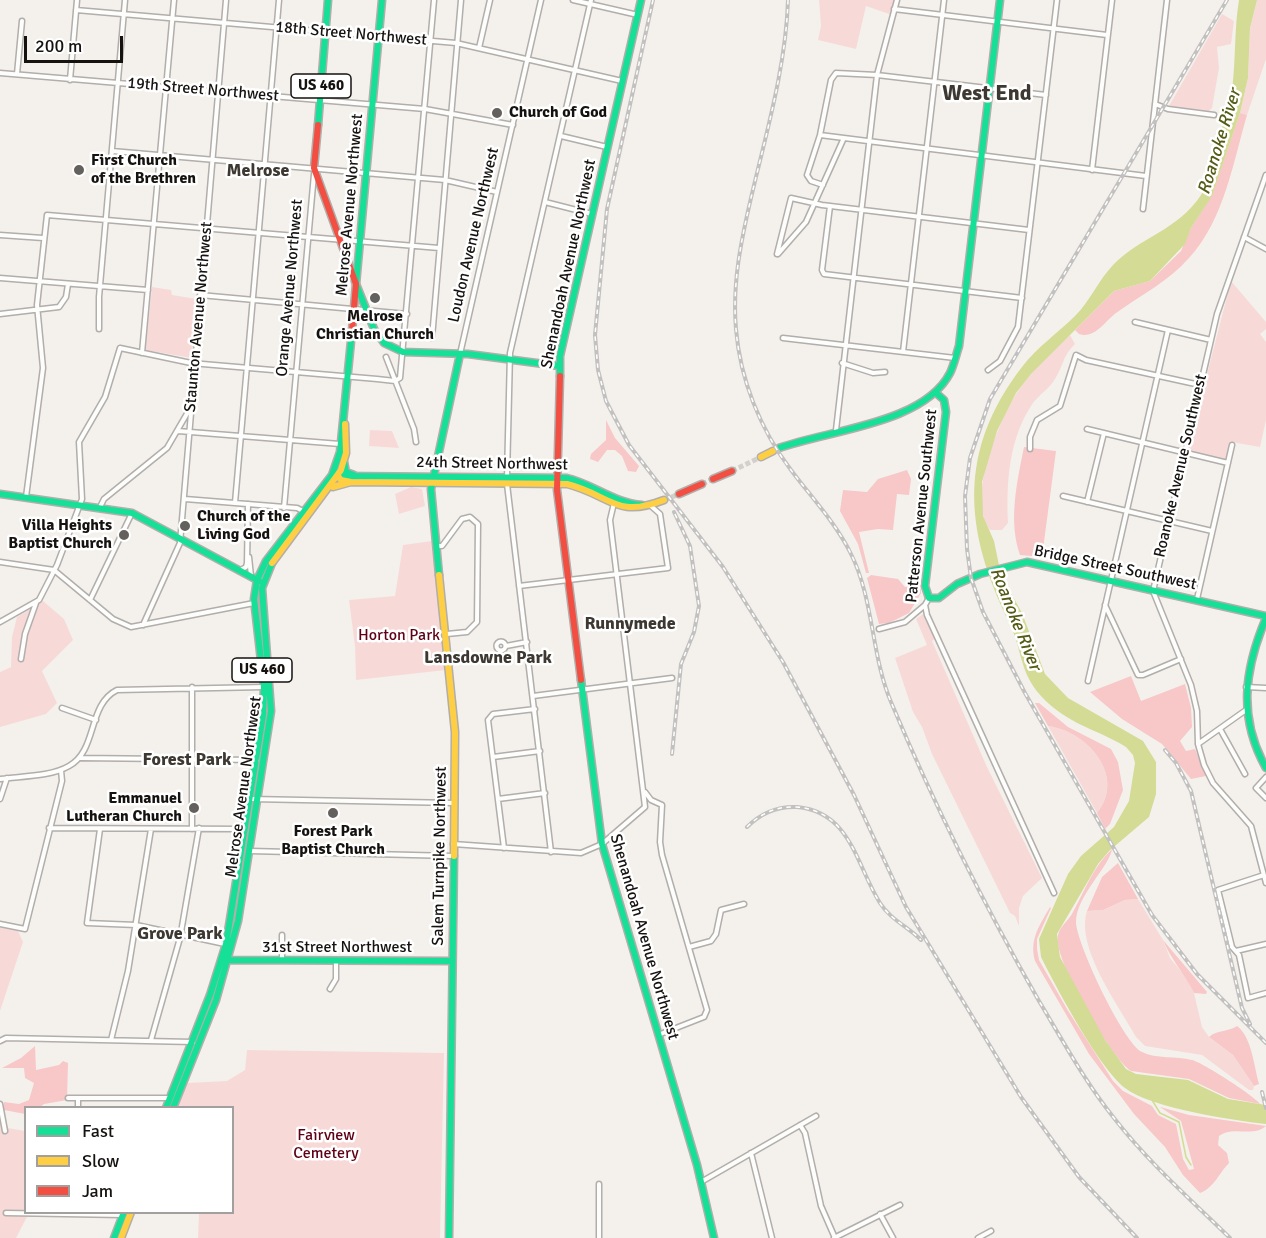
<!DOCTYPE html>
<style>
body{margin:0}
#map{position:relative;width:1266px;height:1238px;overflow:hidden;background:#f4f1ec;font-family:Signika,sans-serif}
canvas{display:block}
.legend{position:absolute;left:24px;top:1106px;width:210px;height:108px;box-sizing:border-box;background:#fff;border:2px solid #a1a09f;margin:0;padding:8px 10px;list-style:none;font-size:18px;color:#151210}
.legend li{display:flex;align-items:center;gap:12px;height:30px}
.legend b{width:30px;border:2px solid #a1a09f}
.scale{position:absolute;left:24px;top:36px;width:99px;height:27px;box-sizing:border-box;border:3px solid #151210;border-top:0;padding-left:8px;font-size:18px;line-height:21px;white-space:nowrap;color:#151210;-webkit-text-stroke:4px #fff;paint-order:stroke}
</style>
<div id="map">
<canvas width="1266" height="1238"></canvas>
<ul class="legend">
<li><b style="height:8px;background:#16e098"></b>Fast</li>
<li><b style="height:8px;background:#ffcf43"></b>Slow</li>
<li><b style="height:8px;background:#f24e42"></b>Jam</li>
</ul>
<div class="scale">200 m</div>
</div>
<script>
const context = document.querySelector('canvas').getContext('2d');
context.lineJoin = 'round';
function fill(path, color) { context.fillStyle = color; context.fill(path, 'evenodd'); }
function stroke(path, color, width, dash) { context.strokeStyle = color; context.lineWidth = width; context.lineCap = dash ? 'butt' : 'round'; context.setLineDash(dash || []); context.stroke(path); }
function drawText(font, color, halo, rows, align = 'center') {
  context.font = font + ' Signika,sans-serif'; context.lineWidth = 5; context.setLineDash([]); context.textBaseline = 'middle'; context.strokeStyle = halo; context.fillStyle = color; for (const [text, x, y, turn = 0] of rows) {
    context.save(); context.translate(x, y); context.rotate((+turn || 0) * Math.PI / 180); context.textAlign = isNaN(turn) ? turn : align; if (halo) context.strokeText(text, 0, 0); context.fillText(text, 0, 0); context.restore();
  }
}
fill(new Path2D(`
 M819,0H897L892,15L866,6L856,49L818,40L821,26Z
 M1257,0H1266V59L1247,115L1240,113L1248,78L1250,28Z
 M1222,14L1234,21L1231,44L1217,47L1219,68L1212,108L1208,112L1169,106Z
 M1231,281L1266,322V329L1260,334L1266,342V420L1260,447L1231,442L1226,461L1187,452Z
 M152,287L171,290L172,295L197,299L192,358L145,350Z
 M1070,335L1075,344C1062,357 1064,365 1055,379C1050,388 1040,394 1033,403C1009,438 1006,482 1008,523L1002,530H990C966,499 998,423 1016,394C1030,372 1051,352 1070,335Z
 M370,430L392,431L399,448L369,446Z
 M411,487L422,489L425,506L399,514L395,494Z
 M432,541L446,670L356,680L355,646L349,600L395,596L403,545Z
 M43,601L64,619L73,640L42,671L57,703L46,714L0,727V672L11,667L12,637L17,617Z
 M923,614L935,639L932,641L987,767L1042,878L1023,896L1019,908V926L1015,916L1010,913L932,754L922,727L913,712L895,658L927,645L916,619Z
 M1048,726C1087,731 1127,776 1097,813Z
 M1138,899L1163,940L1170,958L1188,980L1194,993L1202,1027L1209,1037L1233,1055L1254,1086L1253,1090H1249L1202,1055L1145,1046L1136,1037C1119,1006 1075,947 1087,911L1103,910L1125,900Z
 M0,927L18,931L23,942L0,1011Z
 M247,1050L444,1053L440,1238H198L199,1213L232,1212V1108H176L187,1083L227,1081L245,1070Z
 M0,1116L8,1128L25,1131L26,1212L29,1213L16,1238H0Z`), '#f7dad8');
fill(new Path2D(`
 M1240,113L1247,115C1233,163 1224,220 1189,258C1169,281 1141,295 1116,313C1104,322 1095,339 1079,334L1075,330L1114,291L1150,281L1181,251L1191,228L1212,195Z
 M606,420L615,438L639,466L636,472L628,471L622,456L615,450H607L598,462L590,459L591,454L606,440Z
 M1024,447L1056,451L1042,557L1020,555C1008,521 1017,482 1024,447Z
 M907,470L911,479L909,495L897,494L893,530L878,529L859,532L869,573H866L858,544L840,511L843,490L867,492L878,479Z
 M871,575L898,579L905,587L920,584L921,593L909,613L889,623L879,624L867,578Z
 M1131,676L1141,701L1185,684L1191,708L1192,727L1180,741L1186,751L1195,749L1206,776L1191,779L1162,744L1122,719L1090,692Z
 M1035,703H1039L1068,727L1111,749L1118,762L1123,790L1110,824L1105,829L1097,813C1127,776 1087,731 1048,726Z
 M1112,849C1110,866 1076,896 1076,922C1076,943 1124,1044 1142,1052C1156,1059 1176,1056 1192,1060C1202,1062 1256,1097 1260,1104L1229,1098L1189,1079L1131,1071C1111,1058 1052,958 1058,935C1060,926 1069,920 1073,912C1085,890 1093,867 1112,849Z
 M1118,863L1138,899L1125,900L1103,910L1087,911L1102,877Z
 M1050,907L1051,908L1037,939V949L1039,960L1067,1009L1113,1081L1123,1091L1152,1106L1158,1115L1176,1124L1183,1159L1189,1170L1194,1169L1181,1121L1160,1107L1189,1115L1266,1126C1253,1138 1233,1125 1219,1136L1218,1145L1227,1153L1229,1163C1219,1173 1214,1188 1200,1193L1183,1175L1165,1147L1134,1114L1089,1054L1035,961C1029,939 1040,925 1050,907Z
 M1163,940L1207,992L1206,994L1194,993C1185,974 1171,960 1163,940Z
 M1237,1026C1252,1037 1254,1067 1259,1084L1254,1086L1233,1055L1209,1037C1216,1030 1228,1032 1237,1026Z
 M35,1046L36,1070L59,1065L63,1061L68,1063L67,1100L44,1104L40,1107L26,1108L25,1114L4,1110V1102L19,1104L29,1100L34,1083L25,1078L24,1068H2L21,1058Z`), '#f7c8c7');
fill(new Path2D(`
 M1239,0H1257L1250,28L1248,78L1240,113L1212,196L1191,228L1185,244L1150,281L1114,291L1031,374L1016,393L997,431L982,482L983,516L994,541L1001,575L1022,613L1045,674L1068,698L1143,741L1156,762V794L1149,817L1109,851L1098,864L1057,934L1060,957L1105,1040L1126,1069L1136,1074L1188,1080L1228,1099L1266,1105V1124C1232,1120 1151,1108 1125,1088C1099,1068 1056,987 1041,957L1039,939L1068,874L1081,856L1114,827L1129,801L1135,763L1133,755L1126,747C1095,728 1068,725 1041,696C1019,672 1022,648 1009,622C964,531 957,451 1022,367C1037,347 1058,333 1075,316C1090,301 1098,281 1113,265C1140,237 1177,231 1201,195C1210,181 1212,163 1216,148C1221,129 1229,109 1232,90C1236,60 1234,30 1239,0Z`), '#d3db95');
stroke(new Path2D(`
 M1152,1100L1160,1113L1179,1122L1186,1157L1191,1165`), '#d3db95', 1.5);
stroke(new Path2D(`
 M732,471L761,457
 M702,484L713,479
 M664,500L679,494`), '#d3d0cb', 5, [5, 2.5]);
const street = new Path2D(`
 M573,0L638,15
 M894,9L1107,35
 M76,10L456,43L622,81
 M479,48L490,0
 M0,73L425,109L513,125
 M17,74L22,21
 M70,80L77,0
 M1155,104L1168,109L1214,115
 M820,135L1146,176
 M561,136L607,147
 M112,151L445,180L497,192
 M1092,170L1112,0
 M1266,175L1217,314L1153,591L1191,685L1197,711L1198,744L1204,765L1213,783L1251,826L1266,883
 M823,185L811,181L807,175L820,135L831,80L836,73L877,75L1046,95
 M545,202L592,214
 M830,206L822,270L824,274L1022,298
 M1143,209L1167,0
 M0,235L43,238
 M1244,237L1266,249
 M777,254L791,198L822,205L1029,230
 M778,254L806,222L843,140
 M0,278L148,290
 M200,295L407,314
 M0,314L59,307L66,297L68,284
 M1135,322L1211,340
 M99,329V297L125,0
 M432,338L461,0
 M783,338L955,358
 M903,352L944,0
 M142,353L174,0
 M460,354L541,0
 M386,357L414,429L416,442
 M842,363L873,373L885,372
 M988,370L1000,361L1018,327L1057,0
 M1087,429L1228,463
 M836,430L877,75L897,0
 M178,431L340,444
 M1030,449V437L1037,420L1060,406L1076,355L1086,360L1200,385
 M507,477L510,353L591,0
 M507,484L551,852
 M1063,496L1212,531
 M26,497L43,368L37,305L47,215L439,248
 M185,499L297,508L303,511
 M1087,502L1104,433
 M235,503L279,0
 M100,507L104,499L167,448L192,405
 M284,508L314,174
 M438,546H442L462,519L470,517L478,524L477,622L467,632L447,634
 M249,557L251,576
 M0,562L54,570L113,619L131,627L254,603
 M239,571L246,567L247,563L248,504
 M519,586L668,568L660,514L651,506
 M929,598L925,605L927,615L1054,893
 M1197,599L1232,445
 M90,600L132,513
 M1105,605L1138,675H1143L1181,659
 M0,622L39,600L57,565L82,499L79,442L105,397L120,348L191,363L377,379L395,381L400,378L434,0
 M143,625L180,543L226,0
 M879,629L905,622L925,605
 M496.5 646a4.5 4.5 0 1 1 9 0a4.5 4.5 0 1 1-9 0Z
 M506,646L527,642
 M21,659L25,634L36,603
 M1088,681L1168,330
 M192,687V829
 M1246,687L1266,688
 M533,696L672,678
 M62,708L96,720
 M1220,729L1245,774
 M1198,744L1246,710
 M493,757L540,751
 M80,758L257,760
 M1266,777L1256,788L1266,798
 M0,779C21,776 50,777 69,766C98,750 87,705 117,690L264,687
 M645,792L651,800L662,805L660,842L662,855L707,1010L704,1017L658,1035
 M0,799L7,778
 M251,799L454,803
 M498,799L545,793
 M49,828L245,829
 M100,829L87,923L136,925L225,944
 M453,844L581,853L602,844L645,807L610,520L614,503
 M504,848L488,720L493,714L535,709
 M250,851L453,856
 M1264,875L1218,890L1232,947L1239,955L1248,998L1266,993
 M0,924L25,929L62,781L61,770
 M282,935V960
 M689,947L711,941L716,934L721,910L744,904
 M1236,951L1266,944
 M330,989L336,979V961
 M111,1040L128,971L151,829
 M151,1040L180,938L199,828
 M0,1041L6,1038L193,1042
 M68,1098H170
 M0,1104L5,1131
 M78,1108V1099
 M800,1125L805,1133L821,1206L835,1238
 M751,1153L772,1238
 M701,1182L816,1116
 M6,1213L123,1215
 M880,1214L893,1238
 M599,1238V1184
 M834,1238L900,1205
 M978,1238L991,1231`);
const fast = new Path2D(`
 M382,0L356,284L374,329L384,343L403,352L468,354L559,366
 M318,125L328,0
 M560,376V356L641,0
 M935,392L944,400L946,412L925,586L929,598H939L957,584L980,574L1027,562L1266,616
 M779,448C828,430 924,424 950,373C954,365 956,355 959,346L1000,0
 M344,462L346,472L354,475
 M338,476L566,478C593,484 614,503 642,505
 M0,494L132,513L259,581
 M439,575L431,489L460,354
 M1266,618C1244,670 1238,718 1266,768
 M581,680L602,844L697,1165L714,1238
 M225,960L452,961
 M166,1108L210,995L226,944L263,715L264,687L254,599L257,580L266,561L332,475L340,452L352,331
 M173,1108L216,1000L238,921L271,711L262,588L272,563
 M114,1238L124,1212
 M449,1238L454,856`);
const slow = new Path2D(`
 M761,457L773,451
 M338,476L341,480L351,482L567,484C611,495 615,519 664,500
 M333,487L351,482
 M272,563L341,470L346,453L345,424
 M439,575L455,732L454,856
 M121,1238L131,1212`);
const jam = new Path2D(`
 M318,125L314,168L356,284L352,331
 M560,376L557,490L581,680
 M713,479L732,471
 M679,494L702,484`);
stroke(street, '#b1aeab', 7);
stroke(fast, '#b1aeab', 9);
stroke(slow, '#b1aeab', 9);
stroke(jam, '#b1aeab', 9);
stroke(street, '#fdfdfc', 4);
stroke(fast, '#16e098', 6);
stroke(slow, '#ffcf43', 6);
stroke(jam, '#f24e42', 6);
const rail = new Path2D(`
 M653,0L607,209L595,335L598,370L606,401L629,445L723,567L783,662L854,795L906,907L1021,1097L1079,1177L1137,1238
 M788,0C786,66 766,134 751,198C741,241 732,284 736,329C740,379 760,429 791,470C811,497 836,523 851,554C874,600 871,655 891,702C934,804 984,905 1039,1001C1063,1041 1085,1082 1114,1118C1148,1162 1190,1199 1230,1238
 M1227,0L990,399L970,458L965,496L967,549L971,578L983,612L1025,693L1152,915L1197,974L1266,1043
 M1165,750L1176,763L1191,791L1242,1008L1250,1024
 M672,754L681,664L694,632L699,606L690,546L674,512
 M747,827C761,813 777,806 797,807C851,812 856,865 880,903C890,919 908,927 921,940
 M1262,1092L1266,1108`);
stroke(rail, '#c2c1c0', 4);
stroke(rail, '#fff', 1.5, [4.5]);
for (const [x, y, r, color] of [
 [497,113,6,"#63605d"],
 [79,170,6,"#63605d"],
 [375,298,6,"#63605d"],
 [185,526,6,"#63605d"],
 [124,535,6,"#63605d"],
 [194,808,6,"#63605d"],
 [333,813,6,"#63605d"]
]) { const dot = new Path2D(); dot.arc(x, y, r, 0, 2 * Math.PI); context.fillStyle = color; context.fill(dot); stroke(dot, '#fff', 2); }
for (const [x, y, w] of [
 [321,86,60],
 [262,670,60]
]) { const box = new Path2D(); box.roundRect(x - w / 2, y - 12, w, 24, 4.5); context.fillStyle = '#fff'; context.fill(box); stroke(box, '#151210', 1.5); }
drawText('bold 15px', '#151210', null, [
 ["US 460",321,86],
 ["US 460",262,670]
]);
drawText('16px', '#151210', '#fff', [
 ["18th Street Northwest",351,34,5],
 ["19th Street Northwest",203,90,5],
 ["Melrose Avenue Northwest",350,205,-85],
 ["Loudon Avenue Northwest",474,235,-77],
 ["Shenandoah Avenue Northwest",569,264,-78],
 ["Orange Avenue Northwest",290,288,-85],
 ["Staunton Avenue Northwest",199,317,-85],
 ["24th Street Northwest",492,464,1],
 ["Roanoke Avenue Southwest",1181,466,-77],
 ["Patterson Avenue Southwest",922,506,-84],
 ["Bridge Street Southwest",1115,568,12],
 ["Melrose Avenue Northwest",244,787,-82],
 ["Salem Turnpike Northwest",440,856,-89],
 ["Shenandoah Avenue Northwest",644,937,74],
 ["31st Street Northwest",337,948]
]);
drawText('bold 16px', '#151210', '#fff', [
 ["Church of God",509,113],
 ["First Church",91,161],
 ["of the Brethren",91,179],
 ["Melrose",375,317,"center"],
 ["Christian Church",375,335,"center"],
 ["Church of the",197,517],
 ["Living God",197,535],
 ["Villa Heights",112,526,"right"],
 ["Baptist Church",112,544,"right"],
 ["Emmanuel",182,799,"right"],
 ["Lutheran Church",182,817,"right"],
 ["Forest Park",333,832,"center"],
 ["Baptist Church",333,850,"center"]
], 'left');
drawText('16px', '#5f0116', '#fff', [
 ["Horton Park",399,636],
 ["Fairview",326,1136],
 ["Cemetery",326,1154]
]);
drawText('italic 18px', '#555c16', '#fff', [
 ["Roanoke River",1220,142,-73],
 ["Roanoke River",1015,619,68]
]);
drawText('bold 18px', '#3e3832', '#fff', [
 ["Melrose",258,171],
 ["Runnymede",630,624],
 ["Lansdowne Park",488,658],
 ["Forest Park",187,760],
 ["Grove Park",180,934]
]);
drawText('bold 22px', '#3e3832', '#fff', [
 ["West End",987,94]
]);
</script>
